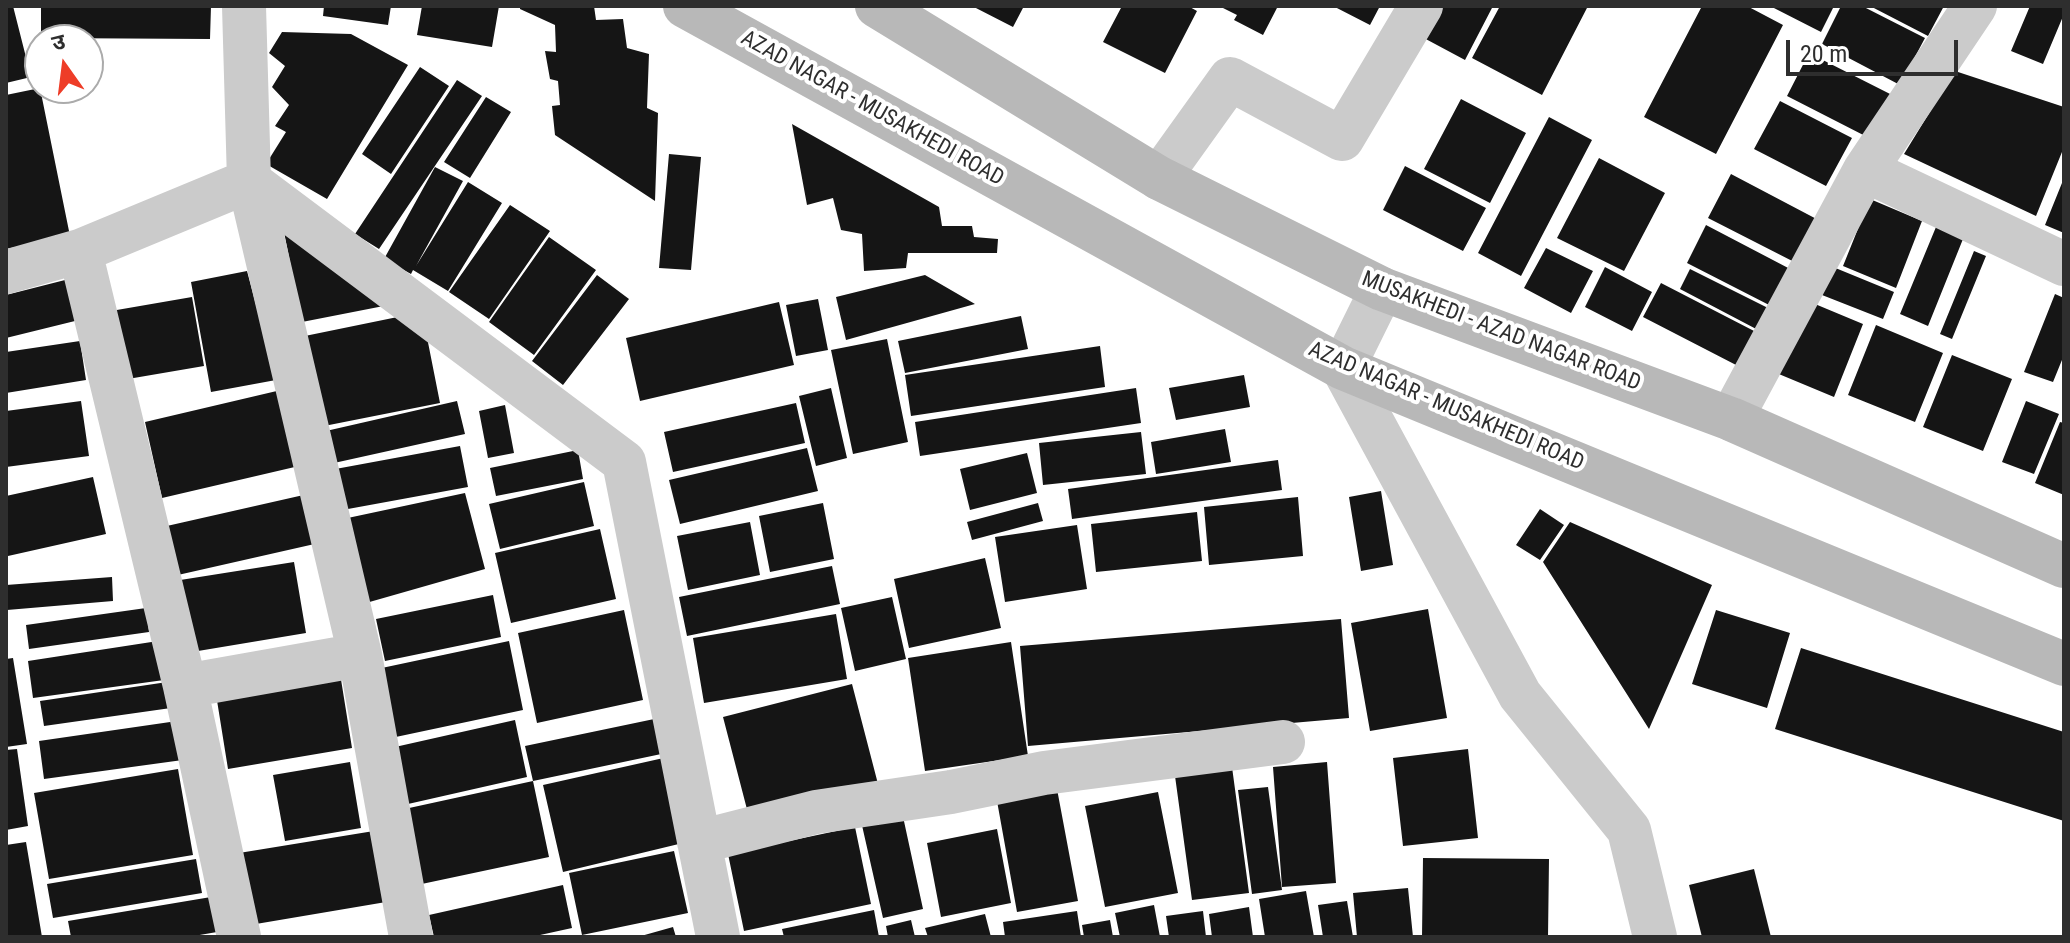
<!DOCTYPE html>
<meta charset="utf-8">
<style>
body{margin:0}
#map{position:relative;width:2070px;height:943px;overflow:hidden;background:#fff;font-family:"Roboto Condensed","Noto Sans Devanagari",sans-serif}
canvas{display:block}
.frame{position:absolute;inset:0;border:8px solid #2e2e2e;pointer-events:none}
.north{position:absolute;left:24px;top:24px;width:80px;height:80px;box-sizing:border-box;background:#fff;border:2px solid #ababab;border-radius:50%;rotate:346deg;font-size:22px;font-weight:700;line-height:32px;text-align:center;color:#2e2e2e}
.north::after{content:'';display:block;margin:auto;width:28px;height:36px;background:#ee3d28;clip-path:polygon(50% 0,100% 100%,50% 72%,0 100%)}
.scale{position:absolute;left:1786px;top:40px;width:172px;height:36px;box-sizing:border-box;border:4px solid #2e2e2e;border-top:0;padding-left:10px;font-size:24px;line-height:28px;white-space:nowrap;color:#2e2e2e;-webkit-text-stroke:6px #fff;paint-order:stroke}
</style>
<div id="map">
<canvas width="2070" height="943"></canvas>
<div class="frame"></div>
<div class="north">उ</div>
<div class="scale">20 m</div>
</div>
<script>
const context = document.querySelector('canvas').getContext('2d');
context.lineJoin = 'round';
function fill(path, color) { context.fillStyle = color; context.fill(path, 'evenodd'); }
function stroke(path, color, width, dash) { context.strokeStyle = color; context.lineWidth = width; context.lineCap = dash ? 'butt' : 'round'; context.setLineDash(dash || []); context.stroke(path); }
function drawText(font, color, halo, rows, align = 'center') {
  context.font = font + ' "Roboto Condensed",sans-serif'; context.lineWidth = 8; context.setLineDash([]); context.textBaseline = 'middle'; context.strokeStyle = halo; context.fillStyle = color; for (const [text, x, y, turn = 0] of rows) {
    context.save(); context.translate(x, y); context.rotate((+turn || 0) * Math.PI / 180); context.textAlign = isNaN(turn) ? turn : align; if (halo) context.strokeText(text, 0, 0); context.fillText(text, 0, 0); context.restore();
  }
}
fill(new Path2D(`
 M6,6H13L31,77L6,83Z
 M41,6H211L210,39L41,38Z
 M324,6H391L388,25L323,16Z
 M422,6H499L492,47L417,35Z
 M520,6H594L596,20L623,19L627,48L649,54L647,108L658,113L655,201L555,135L552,106L560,105L558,81L550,79L545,51L556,52L555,25L520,9Z
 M972,6H1024L1013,27Z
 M1122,6H1188L1197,11L1165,73L1103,42Z
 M1219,6H1278L1263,35L1234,20L1237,15Z
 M1333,6H1380L1370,25Z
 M1438,6H1493L1465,60L1422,37Z
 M1500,6H1588L1542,95L1472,58Z
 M1702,6H1747L1783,25L1716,154L1644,117Z
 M1770,6H1834L1821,32Z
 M1841,6H1862L1925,38L1900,85L1822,44Z
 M1870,6H1944L1928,36Z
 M2030,6H2064V14L2043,64L2011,51Z
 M282,32L351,34L408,65L327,199L266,164L286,132L275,126L289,105L272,87L285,66L269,53Z
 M1809,53L1898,98L1875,141L1787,96Z
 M420,67L449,86L391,174L362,154Z
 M1955,71L2064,107V147L2036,216L1904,154Z
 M457,80L482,96L379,249L355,234Z
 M40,88L70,236L6,249V95Z
 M486,97L511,112L470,178L444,162Z
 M1461,99L1526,133L1490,203L1424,169Z
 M1780,101L1852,138L1826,186L1754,149Z
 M1549,117L1592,140L1521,276L1478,253Z
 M792,124L939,207L942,226H972L974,237L998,239L997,253H908L906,268L864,271L862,234L841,230L833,198L807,205Z
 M669,154L701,157L691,270L659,268Z
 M1599,158L1665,193L1624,271L1557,238Z
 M1405,166L1486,208L1463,251L1383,210Z
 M435,167L463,181L416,266L468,182L502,203L448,291L413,270L411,274L384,259Z
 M1731,174L1826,224L1804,267L1708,218Z
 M2064,178V233L2045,225Z
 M1870,199L1922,221L1896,288L1843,266Z
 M510,205L550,231L489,319L449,292Z
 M1706,225L1792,270L1773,307L1687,263Z
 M1936,227L1963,239L1928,326L1900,314Z
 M284,232L399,303L302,322Z
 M549,237L596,270L534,355L489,322Z
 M1546,248L1593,271L1571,313L1524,288Z
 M1974,251L1986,256L1952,339L1940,334Z
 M1605,267L1652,292L1632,331L1585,307Z
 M1833,267L1894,292L1883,319L1822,295Z
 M1690,269L1772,310L1760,331L1680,289Z
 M247,271L276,380L211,392L191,282Z
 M597,275L629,299L563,385L532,361Z
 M925,275L975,304L846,340L836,297Z
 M69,279L79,320L6,338V295Z
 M1661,283L1756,332L1738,366L1643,317Z
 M2055,294L2064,298V355L2053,382L2024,372Z
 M192,297L204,366L122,380L111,311Z
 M818,299L828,350L796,356L786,305Z
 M1803,299L1863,324L1834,397L1774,372Z
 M779,302L794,365L640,401L626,338Z
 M422,312L440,403L319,427L300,337Z
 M1021,316L1028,349L905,373L898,341Z
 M1876,325L1943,353L1915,422L1848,395Z
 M887,339L908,442L853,454L831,350Z
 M80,341L86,380L6,393V352Z
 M1100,346L1105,387L911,416L905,375Z
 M1952,355L2012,379L1983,451L1923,427Z
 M1244,375L1250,407L1176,420L1169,388Z
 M831,388L847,458L816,466L799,396Z
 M1136,388L1141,423L920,456L915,422Z
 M281,390L299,466L162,498L145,422Z
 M81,401L89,456L6,467V411Z
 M457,401L465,434L334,463L326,431Z
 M2026,401L2059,414L2034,474L2002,462Z
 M796,403L805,443L673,472L664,432Z
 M505,405L514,453L488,458L479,411Z
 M2060,422L2064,423V495L2035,483Z
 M1225,429L1231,462L1156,474L1151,442Z
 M1141,432L1146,474L1043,485L1039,443Z
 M460,446L468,487L337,511L330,470Z
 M807,448L818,491L680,524L669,480Z
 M578,450L583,479L496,496L490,468Z
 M1027,453L1037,493L970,510L960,469Z
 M1278,460L1282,490L1072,519L1068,489Z
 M93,477L106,534L8,556L6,496Z
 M584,482L594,526L500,549L489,504Z
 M1381,491L1393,565L1361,571L1349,497Z
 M465,493L485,569L366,603L343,519Z
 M308,494L319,543L169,577L158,528Z
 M1298,497L1303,556L1209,565L1204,507Z
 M823,503L834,559L770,572L759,516Z
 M1038,503L1043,521L972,540L967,522Z
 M1540,509L1564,525L1540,560L1516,545Z
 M1197,512L1202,561L1096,572L1091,524Z
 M750,522L760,575L688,590L677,536Z
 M1570,522L1712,585L1649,729L1543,562Z
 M1077,525L1087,589L1005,602L995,537Z
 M600,529L616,599L511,623L495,553Z
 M985,558L1001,628L909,648L894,579Z
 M294,562L306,633L186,653L174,581Z
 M832,566L840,604L687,636L679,597Z
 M112,577L113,601L7,610L6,585Z
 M493,595L501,637L385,661L376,619Z
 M892,597L906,659L855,671L841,608Z
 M146,608L149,632L29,649L26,625Z
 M1428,609L1447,718L1370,731L1351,623Z
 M624,610L643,700L537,723L518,633Z
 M1716,610L1790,633L1767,708L1692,684Z
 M836,614L847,679L704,703L693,638Z
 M1341,619L1349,718L1028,746L1020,646Z
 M158,641L164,680L33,698L28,661Z
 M509,641L523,710L391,738L377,669Z
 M1011,642L1028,756L925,771L908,658Z
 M1801,648L2064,732V821L1775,729Z
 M13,658L27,744L6,747V659Z
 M339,667L352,748L228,769L215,688Z
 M174,681L178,707L44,726L40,701Z
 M852,684L878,784L749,817L723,717Z
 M659,718L666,753L533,781L549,857L417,885L400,810L533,781L525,746Z
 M184,720L190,759L44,779L39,741Z
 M515,720L527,777L408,804L395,747Z
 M17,749L28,826L6,830V750Z
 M1468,749L1478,838L1403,846L1393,758Z
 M668,757L687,842L563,872L543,785Z
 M350,762L361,828L285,841L273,775Z
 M1327,762L1336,883L1282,887L1273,767Z
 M1232,767L1249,893L1192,900L1175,776Z
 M178,769L193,855L49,879L34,793Z
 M1268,787L1282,890L1252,894L1238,790Z
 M1057,789L1078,901L1017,912L997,801Z
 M1158,792L1178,893L1105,907L1085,806Z
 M902,812L923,909L883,918L861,821Z
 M855,827L871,904L744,931L728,854Z
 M997,829L1011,903L941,917L927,843Z
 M380,830L392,901L250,925L239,853Z
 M26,842L42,937H6V845Z
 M674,851L688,913L582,935L569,873Z
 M1423,858L1549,859L1548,937H1422Z
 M196,859L202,893L53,918L47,884Z
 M1754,869L1771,937H1702L1689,885Z
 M563,885L572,928L531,937H434L429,915Z
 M1408,888L1413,937H1357L1353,893Z
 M1306,891L1314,937H1265L1259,899Z
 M211,897L217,932L188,937H71L68,921Z
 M1347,901L1353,937H1323L1318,905Z
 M1154,905L1160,937H1120L1115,913Z
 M1249,907L1253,937H1212L1209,914Z
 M874,910L879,937H784L782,929Z
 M1077,911L1081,937H1005L1003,922Z
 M1203,911L1206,937H1169L1166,916Z
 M985,914L991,937H928L925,928Z
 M911,920L915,937H888L886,926Z
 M1110,920L1113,937H1084L1082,925Z
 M673,927L676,937H641V936Z`), '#151515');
stroke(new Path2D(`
 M1865,170L2064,264
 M1159,178L1230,79L1342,139L1421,6
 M80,251L249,181L624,462L718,937
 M6,272L80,251L185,686L239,937
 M1382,289L1343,368L1520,695L1629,830L1655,937
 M1731,419L1865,170L1975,6
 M360,655L411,937
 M185,686L360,655L249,181L244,6
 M699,842L816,812L951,792L1044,773L1283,742`), '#cbcbcb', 44);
stroke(new Path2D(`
 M685,6L1343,368L2064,664
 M877,6L1159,178L1382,289L1731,419L2064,566`), '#b8b8b8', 44);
drawText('22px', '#2e2e2e', '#fff', [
 ["AZAD NAGAR - MUSAKHEDI ROAD",872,109,29],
 ["MUSAKHEDI - AZAD NAGAR ROAD",1501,332,21],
 ["AZAD NAGAR - MUSAKHEDI ROAD",1446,407,23]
]);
</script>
